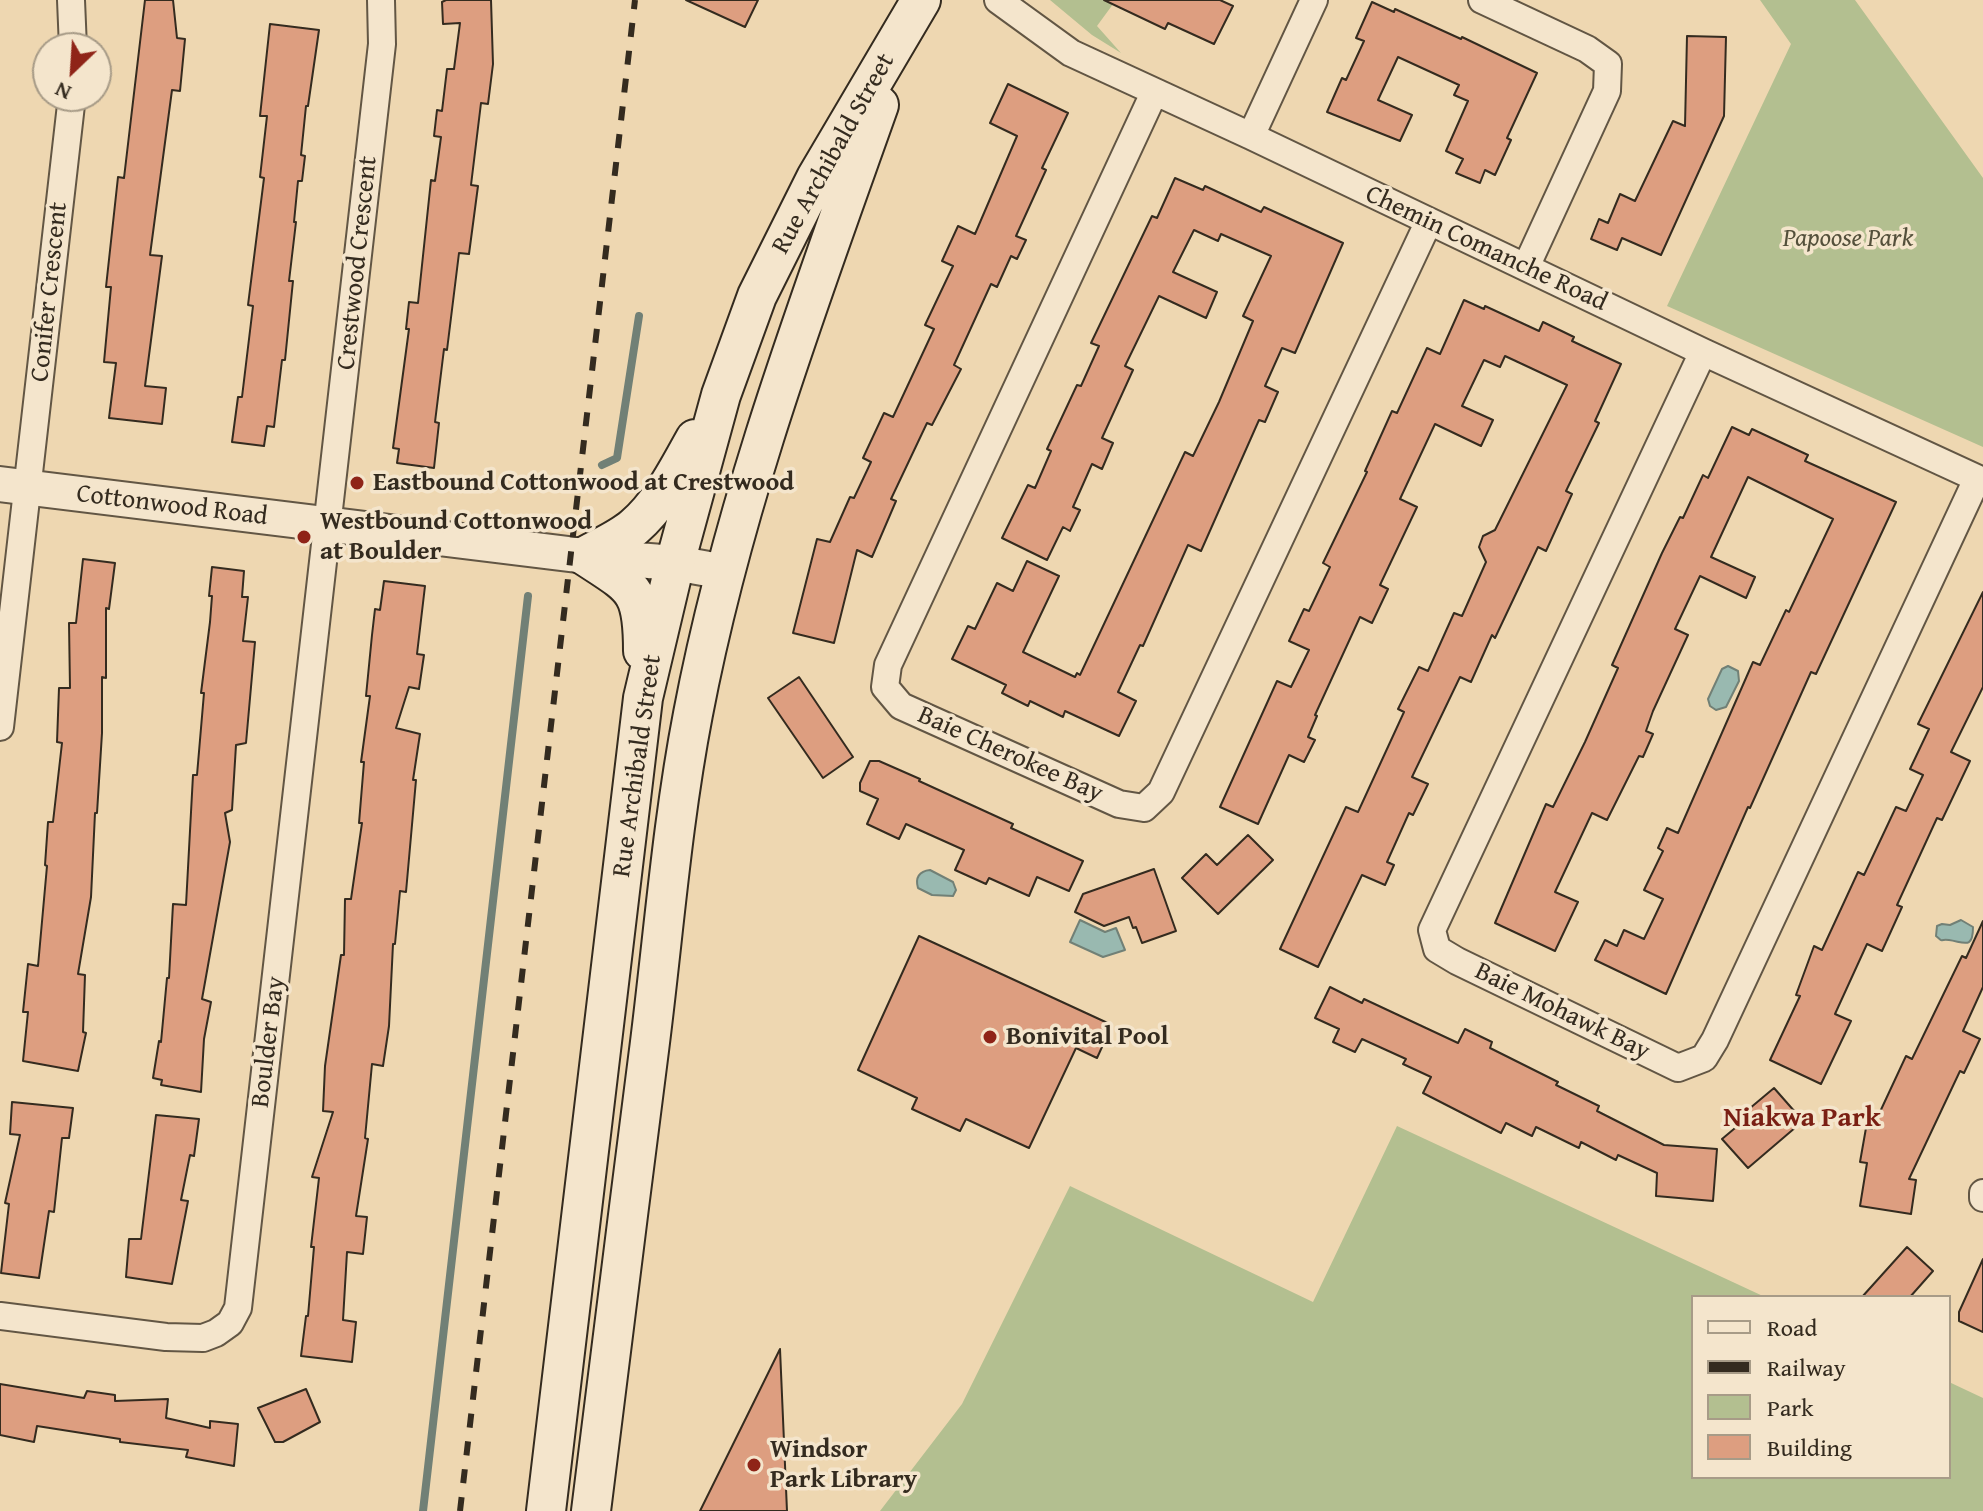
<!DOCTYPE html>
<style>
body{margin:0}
#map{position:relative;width:1983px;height:1511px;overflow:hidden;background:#eed7b1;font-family:"Gentium Book Plus",serif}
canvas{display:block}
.legend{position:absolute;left:1691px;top:1295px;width:260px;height:184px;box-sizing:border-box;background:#f4e5cc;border:2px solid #a79b87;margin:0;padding:10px 14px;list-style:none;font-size:24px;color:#342b1f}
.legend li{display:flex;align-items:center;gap:16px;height:40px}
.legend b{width:40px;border:2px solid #a79b87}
.north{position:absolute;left:32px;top:32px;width:80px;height:80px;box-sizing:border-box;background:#f4e5cc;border:2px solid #a79b87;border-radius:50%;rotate:205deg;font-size:22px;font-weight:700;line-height:32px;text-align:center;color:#342b1f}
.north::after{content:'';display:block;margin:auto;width:28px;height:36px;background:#8f2418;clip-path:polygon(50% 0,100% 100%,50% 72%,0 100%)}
</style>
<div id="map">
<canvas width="1983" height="1511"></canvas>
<ul class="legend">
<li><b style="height:10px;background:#f4e5cc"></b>Road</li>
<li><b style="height:10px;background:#342b1f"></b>Railway</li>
<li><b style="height:22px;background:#b3bf90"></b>Park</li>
<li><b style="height:22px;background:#dd9e80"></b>Building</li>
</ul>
<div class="north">N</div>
</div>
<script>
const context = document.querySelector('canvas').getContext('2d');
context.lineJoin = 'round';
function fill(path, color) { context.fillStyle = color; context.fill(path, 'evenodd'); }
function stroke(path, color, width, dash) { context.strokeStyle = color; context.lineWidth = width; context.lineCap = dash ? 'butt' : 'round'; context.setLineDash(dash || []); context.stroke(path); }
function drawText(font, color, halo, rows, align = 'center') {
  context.font = font + ' "Gentium Book Plus",serif'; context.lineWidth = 7; context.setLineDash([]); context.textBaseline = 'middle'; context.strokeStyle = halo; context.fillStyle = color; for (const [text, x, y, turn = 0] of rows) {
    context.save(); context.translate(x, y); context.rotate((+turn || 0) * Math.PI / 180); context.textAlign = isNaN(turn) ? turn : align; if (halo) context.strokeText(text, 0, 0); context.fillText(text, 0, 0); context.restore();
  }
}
fill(new Path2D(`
 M1050,0H1116L1097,26L1121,53L1092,35Z
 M1760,0H1855L1983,178V447L1667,306L1791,44Z
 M1397,1126L1765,1297H1693V1477H1949V1382L1983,1398V1511H880L962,1404L1070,1186L1313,1302Z`), '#b3bf90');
const water = new Path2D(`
 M1728,666L1738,671L1739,681L1726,707L1716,710L1710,706L1708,699L1722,669Z
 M930,870L953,882L956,890L953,896L932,895L918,888C915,878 919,871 930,870Z
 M1080,920L1105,932L1116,928L1125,950L1103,957L1070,942Z
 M1961,920L1973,927C1973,950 1964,942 1949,940C1937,939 1945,943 1936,936L1937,926L1942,924L1950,925Z`);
fill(water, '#99b9b0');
stroke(water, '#718076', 2);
stroke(new Path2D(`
 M602,465L617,458L639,316
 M423,1511L528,596`), '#718076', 8);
const building = new Path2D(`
 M145,0H173L177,38L185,39L180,91L172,90L150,255L162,256L145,386L166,388L162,424L109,418L116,363L104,362L111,287H106L118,177L124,178Z
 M446,0H491L493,64L488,104L481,103L471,185L478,186L469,254L459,253L447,350L444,349L435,422L439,423L434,468L397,463L399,449L393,448L409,329H406L409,302L418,303L431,180L435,181L441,137L434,136L437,110L442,111L447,69H454L460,23L443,24L442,2Z
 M686,0H758L745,27Z
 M1104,0H1220L1233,6L1214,44L1168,23L1165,29Z
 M1372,2L1394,12L1395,9L1461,39L1462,37L1537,73L1507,138L1511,140L1495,175L1485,170L1480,183L1456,173L1463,159L1446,151L1468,101L1454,95L1459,85L1398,57L1378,100L1412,115L1400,141L1327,112L1342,78L1346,80L1364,41L1356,38Z
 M270,24L319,30L308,106H306L301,155L305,156L302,181H298L294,222H296L289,281H293L285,360H282L274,427L267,426L264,446L232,442L238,397H242L253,306L248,305L264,178L260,177L267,116H260Z
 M1687,36L1726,37L1724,116L1661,255L1622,238L1617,250L1591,239L1599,219L1608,223L1620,194L1635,201L1673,121L1685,126Z
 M1008,84L1068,113L1042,168L1046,170L1016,236L1026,240L1017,259L1011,256L997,287L991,284L954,365L961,369L932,425L927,423L891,499L896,501L872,557L857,550L834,643L793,633L817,539L830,542L850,497L854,498L871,462L863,458L884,413L893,417L934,329L925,325L953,266L942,261L958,226L975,234L1017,136L990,123Z
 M1175,178L1203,190L1205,186L1261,212L1264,207L1343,243L1295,353L1282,348L1265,386L1278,392L1265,422L1259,420L1201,551L1188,545L1143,646L1140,645L1118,692L1136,701L1119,736L1065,711L1063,717L1030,701L1028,706L1002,693L1006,685L952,659L968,626L975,629L997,583L1013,591L1027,561L1059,576L1023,652L1075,677L1077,673L1080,675L1185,452L1193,456L1219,402L1253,321L1243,316L1271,256L1221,234L1218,241L1194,230L1173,272L1217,292L1206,318L1159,296L1125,366L1133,370L1102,438L1113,443L1102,469L1092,464L1073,507L1080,510L1070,531L1063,527L1047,560L1002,538L1028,485L1035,488L1051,451L1047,449L1077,385L1081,386L1099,346L1091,343L1152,216L1157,218Z
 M1464,300L1484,309L1485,306L1539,331L1543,322L1574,337L1572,341L1621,364L1595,421L1599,423L1566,491L1572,494L1546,551L1538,547L1495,638L1492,635L1471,682L1460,677L1412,777L1428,784L1413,815L1409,813L1387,862L1394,865L1385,885L1362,875L1318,967L1280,949L1346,807L1358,812L1404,712L1398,709L1419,667L1428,671L1454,613L1462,616L1486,562L1479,547L1483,536L1495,530L1567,385L1505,356L1500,367L1484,360L1462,406L1493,420L1481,446L1435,424L1400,499L1417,507L1380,585L1388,589L1372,623L1360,617L1315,715L1317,716L1308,737L1315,740L1304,762L1289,755L1258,824L1220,807L1277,681L1291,687L1309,650L1289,641L1304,609L1309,611L1330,567L1323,563L1367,472L1365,471L1392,411L1397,413L1427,348L1440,354Z
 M1732,427L1749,435L1752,429L1808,455L1805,461L1896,502L1816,674L1811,672L1750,808L1748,807L1666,994L1595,960L1605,940L1617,946L1624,930L1644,939L1663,899L1644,890L1663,851L1658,848L1667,828L1678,833L1753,662L1760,665L1786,610L1789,612L1833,519L1748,477L1711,557L1755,577L1746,598L1700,576L1675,629L1688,635L1653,711L1646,731L1653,734L1643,757L1639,756L1607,820L1592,813L1555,892L1578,902L1555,951L1495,923L1546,804L1553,807L1585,742L1618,668L1612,665L1662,553L1680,517L1683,518L1703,475L1708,478Z
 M83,559L115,563L109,609L106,608V678L102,677V733L97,813H95L91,897L78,974L85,975L83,1032L86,1033L78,1071L23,1061L28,1012H23L28,964L38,966L47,866L45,865L48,822H53L62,743L57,742L59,688H70L69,623H76Z
 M212,567L244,571L242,597H248L243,641L255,642L246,743L236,745L232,810L225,813L230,842L202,999L211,1002L204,1039L201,1092L161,1085L162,1080L153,1078L159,1041L161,1042L167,978H169L173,904L186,905L193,775H197L204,693H201L210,622L212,596H209Z
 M384,581L425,586L417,654L424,655L419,689L409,687L396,728L420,734L413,780H416L406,892L400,891L395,944H393L389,1026L383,1066L372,1064L365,1138L368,1139L356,1216L367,1217L363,1254L347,1252L343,1320L356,1322L352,1362L301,1356L306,1316H308L314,1247H311L319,1178L312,1177L333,1112L323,1111L325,1066L341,955H344L345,899H351L362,823H359L364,762H361L370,696H366L372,635L375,609L380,610Z
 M1983,592V687L1951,752L1970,761L1942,820L1937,818L1897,905L1902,907L1882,951L1867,944L1835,1014L1851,1021L1821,1084L1770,1060L1800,996L1796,995L1814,946L1822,950L1858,872L1864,875L1896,807L1906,811L1923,775L1910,769L1929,729L1918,724Z
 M799,677L853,757L823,778L768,698Z
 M870,761H879L920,779L919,781L1013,824L1011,828L1083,861L1069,891L1037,877L1029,896L989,878L986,884L955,870L964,850L906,824L899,839L867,824L878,799L860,791V783Z
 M1248,835L1273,860L1218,914L1182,878L1206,854L1217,865Z
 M1154,869L1176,931L1142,943L1136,927L1133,928L1129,917L1104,926L1075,912L1083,894Z
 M1983,921V987L1963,1031L1980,1039L1964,1073L1960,1071L1909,1179L1916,1180L1911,1214L1860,1206L1867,1163L1860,1162L1866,1128L1872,1129L1906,1056L1912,1059L1962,956L1966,958Z
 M919,936L1112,1025L1097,1058L1076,1048L1029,1148L966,1119L960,1131L912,1109L917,1098L858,1070Z
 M1330,987L1362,1003L1364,999L1458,1043L1465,1029L1492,1042L1490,1048L1558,1082L1556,1085L1599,1106L1597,1111L1664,1145L1717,1149L1713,1201L1656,1196L1657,1173L1618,1155L1616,1160L1581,1142L1579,1148L1536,1127L1532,1136L1506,1123L1501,1133L1423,1093L1431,1077L1403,1064L1406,1059L1362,1039L1355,1052L1333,1042L1339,1029L1315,1018Z
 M1774,1088L1803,1121L1748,1168L1722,1139L1747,1118L1743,1114Z
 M12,1102L73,1108L69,1138H62L54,1212L49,1211L39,1278L1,1273L9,1204L5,1203L20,1135L10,1134Z
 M156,1115L199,1119L194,1156L190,1155L181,1200L188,1201L172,1284L126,1277L129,1239H141Z
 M1907,1247L1933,1271L1910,1297H1862Z
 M1983,1259V1332L1959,1321V1312Z
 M780,1349L787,1511H700L746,1418Z
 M0,1384L84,1398L87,1391L115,1395V1401L168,1399L166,1418L210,1428V1421L238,1424L234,1466L186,1457L188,1450L120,1442V1439L37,1426L34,1442L0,1435Z
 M306,1389L320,1422L283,1442H275L258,1408Z`);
fill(building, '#dd9e80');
stroke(building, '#342b1f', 2);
const minor = new Path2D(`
 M71,0L73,48
 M998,0L1071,53L1251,136L1703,352L1983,481
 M1482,0L1587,49L1608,64L1607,91L1526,267
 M1154,93L888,665L885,687L901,706L1119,804L1144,808L1161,792L1428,223
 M1251,136L1314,0
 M1703,352L1432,930L1437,949L1457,961L1678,1068L1704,1058L1715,1040L1977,479
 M0,727L72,96
 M1983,1193V1198
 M0,1316L166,1337L203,1338L216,1333L230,1323L238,1308L382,44L381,0`);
const tertiary = new Path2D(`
 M0,484L585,556L675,563L725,572`);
const secondary = new Path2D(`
 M643,651C643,589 634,588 585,556C601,547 620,539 634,527C661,504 678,469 695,439
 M546,1511L643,698L675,563L721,395L757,296L816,178L921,0
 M591,1511C609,1360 629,1209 648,1058C663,943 671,828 693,714C733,504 808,305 879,105`);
stroke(minor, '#625644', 30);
stroke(tertiary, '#625644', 38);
stroke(secondary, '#342b1f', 42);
stroke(minor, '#f4e5cc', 26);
stroke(tertiary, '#f4e5cc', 34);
stroke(secondary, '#f4e5cc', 38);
stroke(new Path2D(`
 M460,1511L635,0`), '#342b1f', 6, [14, 14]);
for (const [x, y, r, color] of [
 [357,483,8,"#8f2418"],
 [304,537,8,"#8f2418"],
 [990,1037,8,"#8f2418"],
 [754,1465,8,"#8f2418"]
]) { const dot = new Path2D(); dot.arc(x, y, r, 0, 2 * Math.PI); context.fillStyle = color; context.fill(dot); stroke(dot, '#f4e5cc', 3); }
drawText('26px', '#342b1f', '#f4e5cc', [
 ["Rue Archibald Street",834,154,-61],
 ["Chemin Comanche Road",1486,249,25],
 ["Crestwood Crescent",358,263,-84],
 ["Conifer Crescent",50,292,-84],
 ["Cottonwood Road",172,506,7],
 ["Baie Cherokee Bay",1010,755,24],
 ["Rue Archibald Street",638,766,-82],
 ["Baie Mohawk Bay",1562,1012,26],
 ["Boulder Bay",269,1042,-83]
]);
drawText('italic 26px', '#54503b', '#f4e5cc', [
 ["Papoose Park",1848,239]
]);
drawText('bold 26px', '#342b1f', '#f4e5cc', [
 ["Eastbound Cottonwood at Crestwood",373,483],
 ["Westbound Cottonwood",320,522],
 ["at Boulder",320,552],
 ["Bonivital Pool",1006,1037],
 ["Windsor",770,1450],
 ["Park Library",770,1480]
], 'left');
drawText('bold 28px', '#7a1f14', '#f4e5cc', [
 ["Niakwa Park",1802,1119]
]);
</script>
